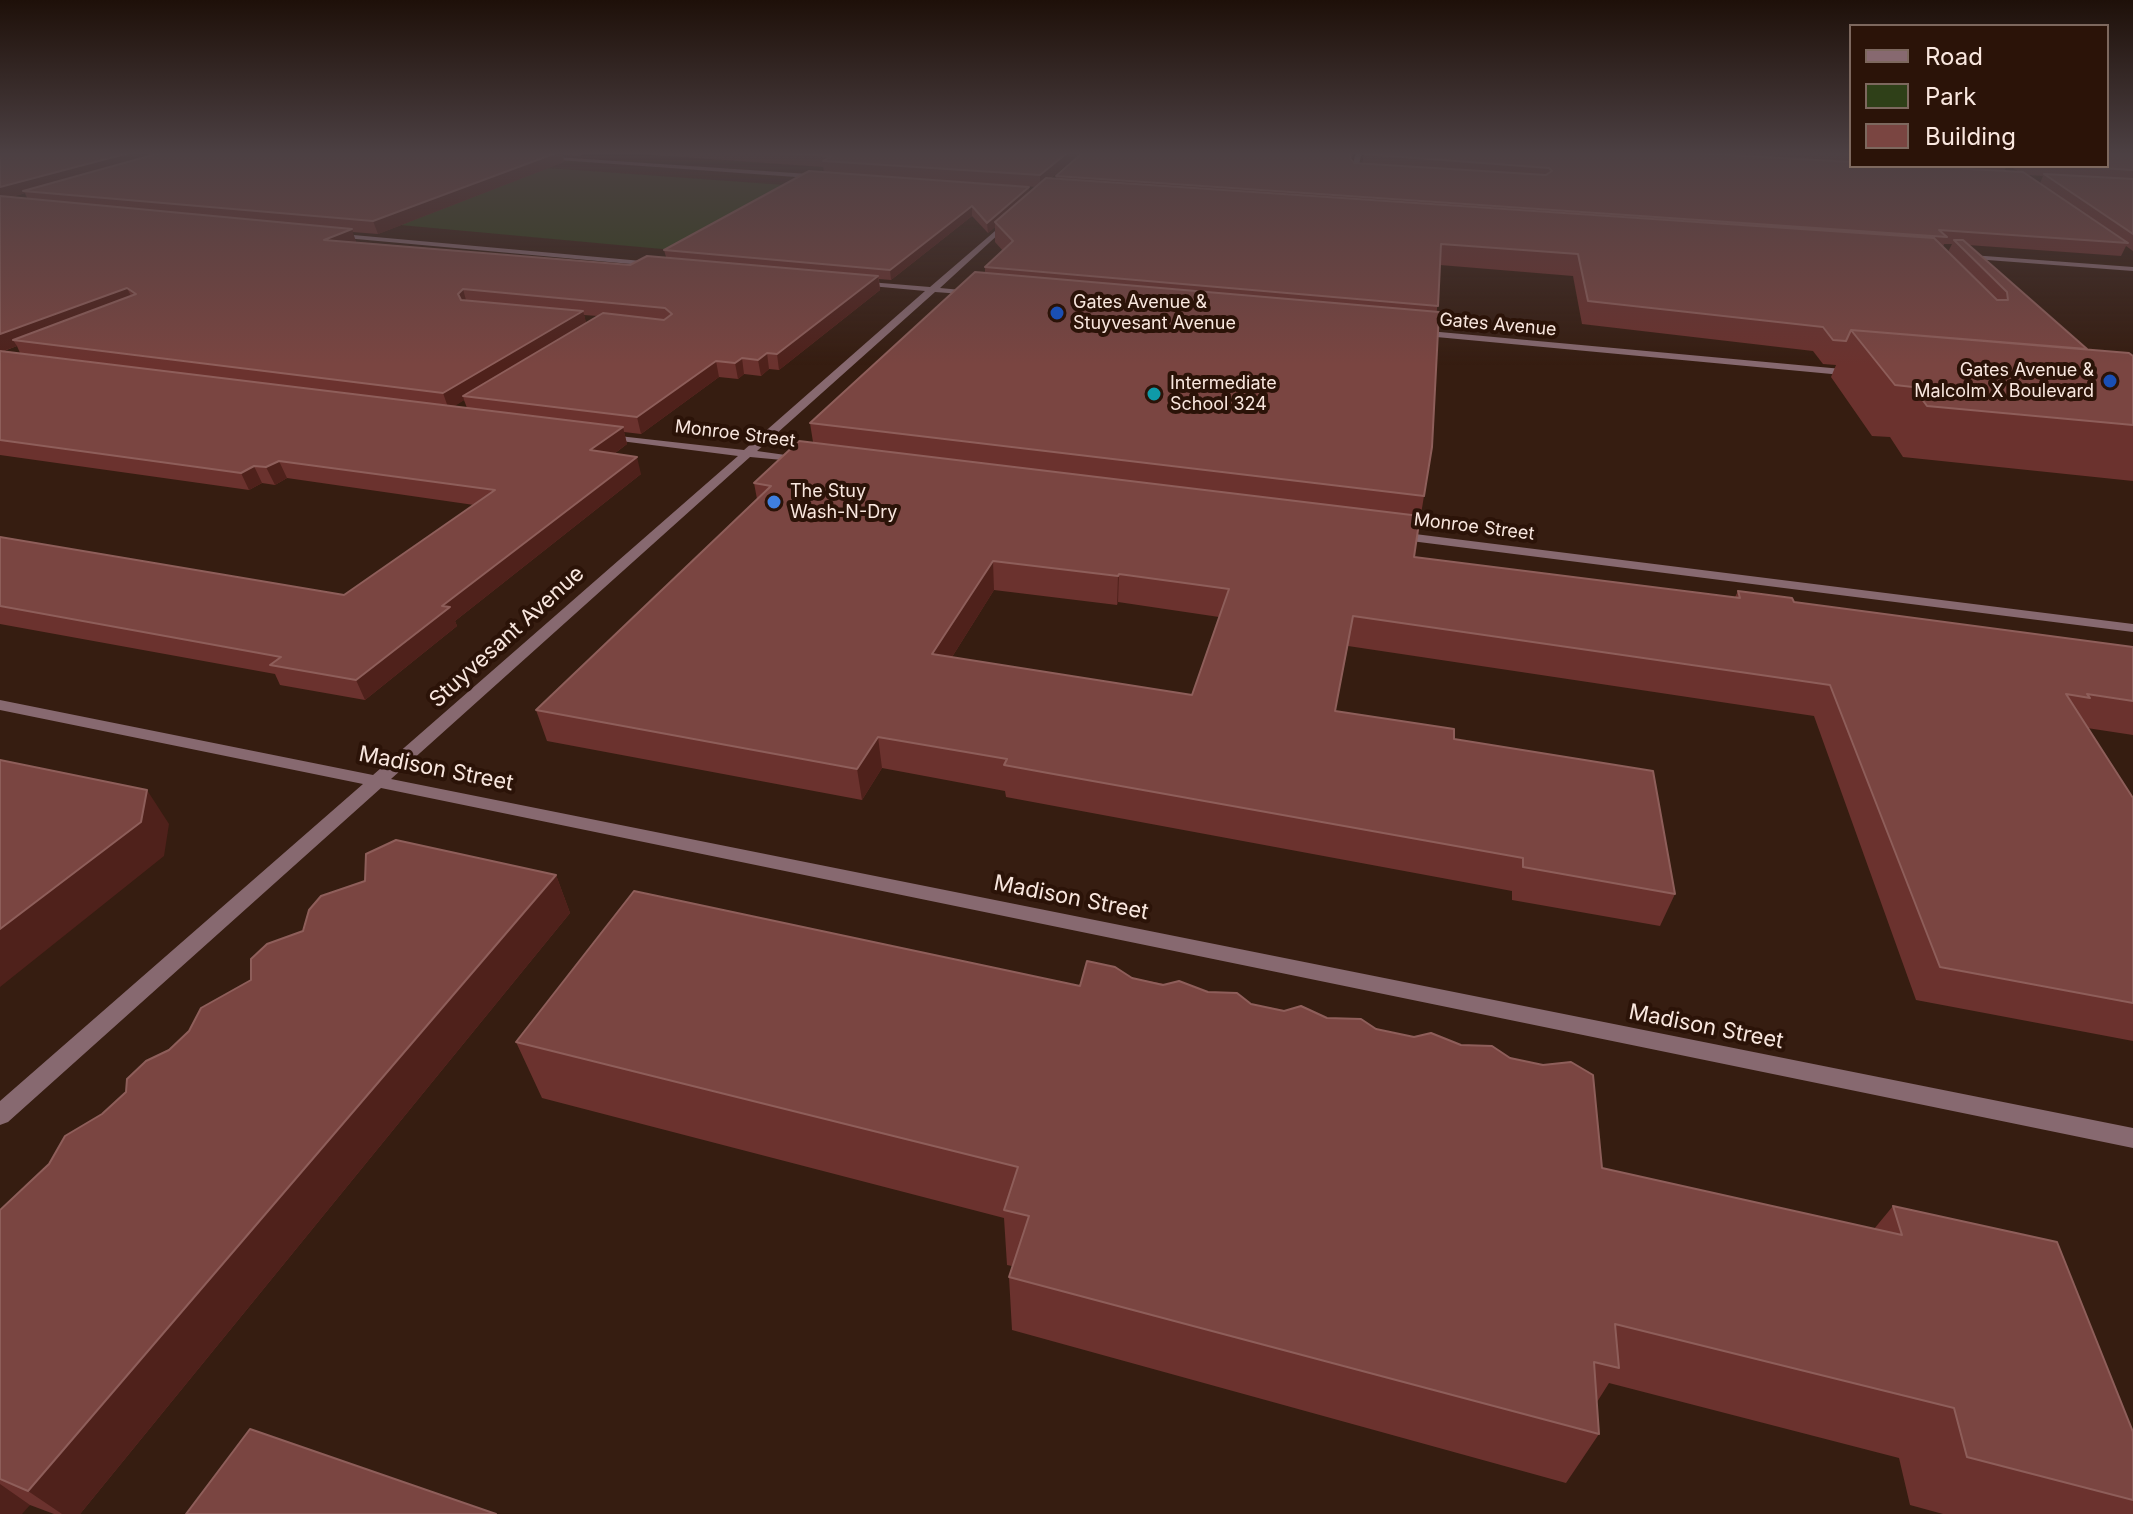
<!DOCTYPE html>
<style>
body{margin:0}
#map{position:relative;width:2133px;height:1514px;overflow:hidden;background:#361d11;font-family:Inter,sans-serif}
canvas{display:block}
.legend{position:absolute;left:1849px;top:24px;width:260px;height:144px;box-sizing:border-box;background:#2b1308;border:2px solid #7d685e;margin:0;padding:10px 14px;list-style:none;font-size:24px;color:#f9e7df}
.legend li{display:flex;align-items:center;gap:16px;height:40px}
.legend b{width:40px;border:2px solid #7d685e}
</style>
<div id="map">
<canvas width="2133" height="1514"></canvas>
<ul class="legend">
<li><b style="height:10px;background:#876970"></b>Road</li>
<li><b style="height:22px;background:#2f4018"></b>Park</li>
<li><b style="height:22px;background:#7a4541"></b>Building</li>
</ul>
</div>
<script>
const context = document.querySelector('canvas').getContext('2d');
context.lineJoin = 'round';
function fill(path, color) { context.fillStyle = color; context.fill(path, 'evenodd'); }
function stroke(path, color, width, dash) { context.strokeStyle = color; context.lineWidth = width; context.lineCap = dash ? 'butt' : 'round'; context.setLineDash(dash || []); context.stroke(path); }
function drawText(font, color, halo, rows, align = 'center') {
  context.font = font + ' Inter,sans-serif'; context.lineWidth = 8; context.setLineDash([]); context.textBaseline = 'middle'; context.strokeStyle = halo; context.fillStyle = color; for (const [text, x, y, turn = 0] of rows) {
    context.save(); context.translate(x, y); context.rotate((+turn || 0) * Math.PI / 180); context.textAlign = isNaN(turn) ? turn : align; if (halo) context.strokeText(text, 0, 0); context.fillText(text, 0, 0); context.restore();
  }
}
fill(new Path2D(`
 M548,168L799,186L684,251L400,225Z`), '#2f4018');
fill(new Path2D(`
 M1356,153H1362L1358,168L1369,170V172L1351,170Z`), '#876970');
fill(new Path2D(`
 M542,156L824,175L827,177L824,179L544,159Z
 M1009,219L1014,220L940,288L972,291L975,295L935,292L757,451L800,457L804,458V462L750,457L391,779L2133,1128V1148L381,788L8,1122L0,1125V1101L363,784L0,710V700L373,775L738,456L605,439L600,436L601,434L744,450L925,291L860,285L857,281L930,287Z
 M331,233L653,262L657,264L653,266L334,237Z
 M1958,254L2133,267V271L1961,258Z
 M1418,330L1853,370L1858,373L1853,376L1415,335V331Z
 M1399,532L2133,624V632L1395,539L1393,536Z`), '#876970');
fill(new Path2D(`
 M0,153H587L579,156L563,155L564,162L378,234L352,232L356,242L630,265L666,257L664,250L824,172L823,167L624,153H1080L1050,179H1056V176L1082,153H1353L1351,160L1354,163L1362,164L1364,153H1851V166H2007L2004,171L2019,172L2009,166H2107L2133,153V251L2126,246L2121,256L1968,245L2087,349L2133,356V481L1903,457L1890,437L1872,436L1831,377L1836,365L1823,364L1813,351L1582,324L1573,276L1440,265L1424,496L1414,557L1735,597L1738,591L1794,602L2133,647V735L2087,728L2133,798V1041L1916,1000L1814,716L1348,646L1335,711L1454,739L1675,894L1660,926L1512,900V891L1049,805L1006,797L1005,791L882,768L862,800L547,741L536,710L757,499L754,483L813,442L810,423L985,273V267L1003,251L995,242V227L988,233L972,216L891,280L879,279L880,290L779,370L769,369L761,376L744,374L738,379L719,377L641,434L624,432L627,444L614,454L641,474L455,621L457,626L365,700L280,685L275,674L0,624V537L344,595L474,505L287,478L275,485L262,483L249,490L0,455ZM2028,175L2043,176L2040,183ZM871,176L979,183L1036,187L1030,192ZM25,193L27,198L12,197ZM1944,244H1952L1948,252L1943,247ZM584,315L598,316L586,323ZM17,346L20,353L4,351ZM464,400L467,408L454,406ZM994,590L1117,605L1118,602L1219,617L1192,695L952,657Z
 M556,875L570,913L80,1514H54L30,1505L0,1514V1210Z
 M1132,978L1208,992L1251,1004L1327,1018L1376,1029L1602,1168L1874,1229L1893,1206L2133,1432V1514H1943L1910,1505L1899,1458L1609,1383L1597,1402L1599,1434L1566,1483L1012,1330L1009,1277L1012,1266L1007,1265L1004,1218L542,1098L516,1042L1080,986Z`), '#6b322e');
fill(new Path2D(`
 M129,153H175L23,191L25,193L0,200V187Z
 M556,153H562L564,162L378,234L373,221Z
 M1067,153H1080L1040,187V175Z
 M1029,187L1030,196L995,222V227L988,233L987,223Z
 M972,206V216L891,280L890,270Z
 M352,229L356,242L324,240Z
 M878,276L880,290L779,370L777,354Z
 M127,288L134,302L13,340L17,346L0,352V334Z
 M463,289L467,304L462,308L458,294Z
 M583,311L587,326L463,396L464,400L449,410L443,393Z
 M767,353L769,369L761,376L758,360Z
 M742,358L744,374L738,379L735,363Z
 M716,361L719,377L641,434L637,417Z
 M623,427L627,444L595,468L590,450Z
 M637,457L641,474L455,621L457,626L365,700L356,680L442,606Z
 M279,461L287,478L275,485L266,467Z
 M254,466L262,483L249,490L241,473Z
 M993,561L994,590L935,684L932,654Z
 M1119,574L1118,602L1117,605L1118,576Z
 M878,737L882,768L862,800L857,769Z
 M147,790L169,824L164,856L0,987V929Z
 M556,875L570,913L80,1514H62L28,1491Z
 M0,1484L30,1505L22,1514H0Z`), '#4f211b');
const building = new Path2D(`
 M0,153H129L0,187Z
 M160,153H556L373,221L23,191Z
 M779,153H1067L1040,175L823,161L832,156Z
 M1082,153H1351L1350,158L1354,163L1546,175L1552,171L1549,168L1363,154L1364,153H1694L1851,162V166H1915L2023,172L2128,243L1939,230L1947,237L1056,176Z
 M2107,153H2133V170L2066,166H2107Z
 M809,171L1029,187L987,223L972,206L890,270L664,250Z
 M2044,174L2133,179V234Z
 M1046,178L1934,238L1997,300H2008L2007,292L1954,240H1963L2087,349L1851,330L1846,341L1833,340L1823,327L1588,301L1578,254L1441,244L1438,306L985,267L1013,241L995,222Z
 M0,196L352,229L324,240L630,265L647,256L878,276L777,354L767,353L758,360L742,358L735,363L716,361L637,417L463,396L603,313L664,320L672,314L665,308L463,289L458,294L461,300L583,311L443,393L13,340L136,294L127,288L0,334Z
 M975,272L1439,312L1432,447L1424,496L810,423Z
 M1851,330L2129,353L2133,356V425L1927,406L1913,387L1895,385Z
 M0,351L623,427L590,450L637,457L442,606L450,607L356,680L270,665L281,657L0,606V537L344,595L495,490L279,461L266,467L254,466L241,473L0,440Z
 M799,441L1420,516L1414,557L1740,598L1738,591L1792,598L1794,602L2133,647V701L2087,694L2090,698L2066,694L2133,798V1003L1940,967L1830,685L1353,616L1335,711L1454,729V739L1653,771L1675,894L1523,867V858L1048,773L1004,765L1007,759L878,737L857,769L536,710L771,486L754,483ZM993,561L1118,576L1119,574L1229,589L1192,695L932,654Z
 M0,760L147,790L141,822L0,929Z
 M396,840L556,875L28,1491L0,1479V1210L49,1164L65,1136L102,1114L126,1092L127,1079L146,1061L169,1050L189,1031L201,1008L251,980V959L267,944L303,931L309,910L321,896L365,881L366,854Z
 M634,891L1080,986L1087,961L1115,967L1132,978L1163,985L1179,981L1208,992L1237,993L1251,1004L1284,1011L1301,1006L1327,1018L1361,1019L1376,1029L1414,1037L1431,1033L1461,1045L1492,1046L1510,1058L1543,1065L1571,1062L1593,1075L1602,1168L1902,1235L1893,1206L2057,1242L2133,1432V1500L1967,1457L1954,1408L1615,1324L1619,1368L1594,1362L1599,1434L1009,1277L1029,1216L1004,1210L1018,1167L516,1042Z
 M250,1429L496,1514H186Z`);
fill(building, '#7a4541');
stroke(building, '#8e5e5a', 2);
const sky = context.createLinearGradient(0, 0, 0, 365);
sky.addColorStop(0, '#1e1009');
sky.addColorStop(0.42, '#4c4043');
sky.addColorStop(1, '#4c404300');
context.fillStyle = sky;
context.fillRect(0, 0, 2133, 365);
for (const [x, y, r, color] of [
 [1057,313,8,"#1a4fb4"],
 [2110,381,8,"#1a4fb4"],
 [1154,394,8,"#0f9aa8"],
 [774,502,8,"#3f7fe0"]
]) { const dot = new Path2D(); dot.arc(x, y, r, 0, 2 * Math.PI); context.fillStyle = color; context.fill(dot); stroke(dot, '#2b1308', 3); }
drawText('18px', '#f9e7df', '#2b1308', [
 ["Gates Avenue &",1073,303],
 ["Stuyvesant Avenue",1073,324],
 ["Gates Avenue &",2094,371,"right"],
 ["Malcolm X Boulevard",2094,392,"right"],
 ["Intermediate",1170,384],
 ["School 324",1170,405],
 ["The Stuy",790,492],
 ["Wash-N-Dry",790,513]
], 'left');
drawText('18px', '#f9e7df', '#2b1308', [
 ["Gates Avenue",1498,325,5],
 ["Monroe Street",735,434,7],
 ["Monroe Street",1474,527,7]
]);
drawText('22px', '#f9e7df', '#2b1308', [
 ["Stuyvesant Avenue",507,637,-42],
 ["Madison Street",436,769,11],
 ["Madison Street",1071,898,11],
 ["Madison Street",1706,1027,11]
]);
</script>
